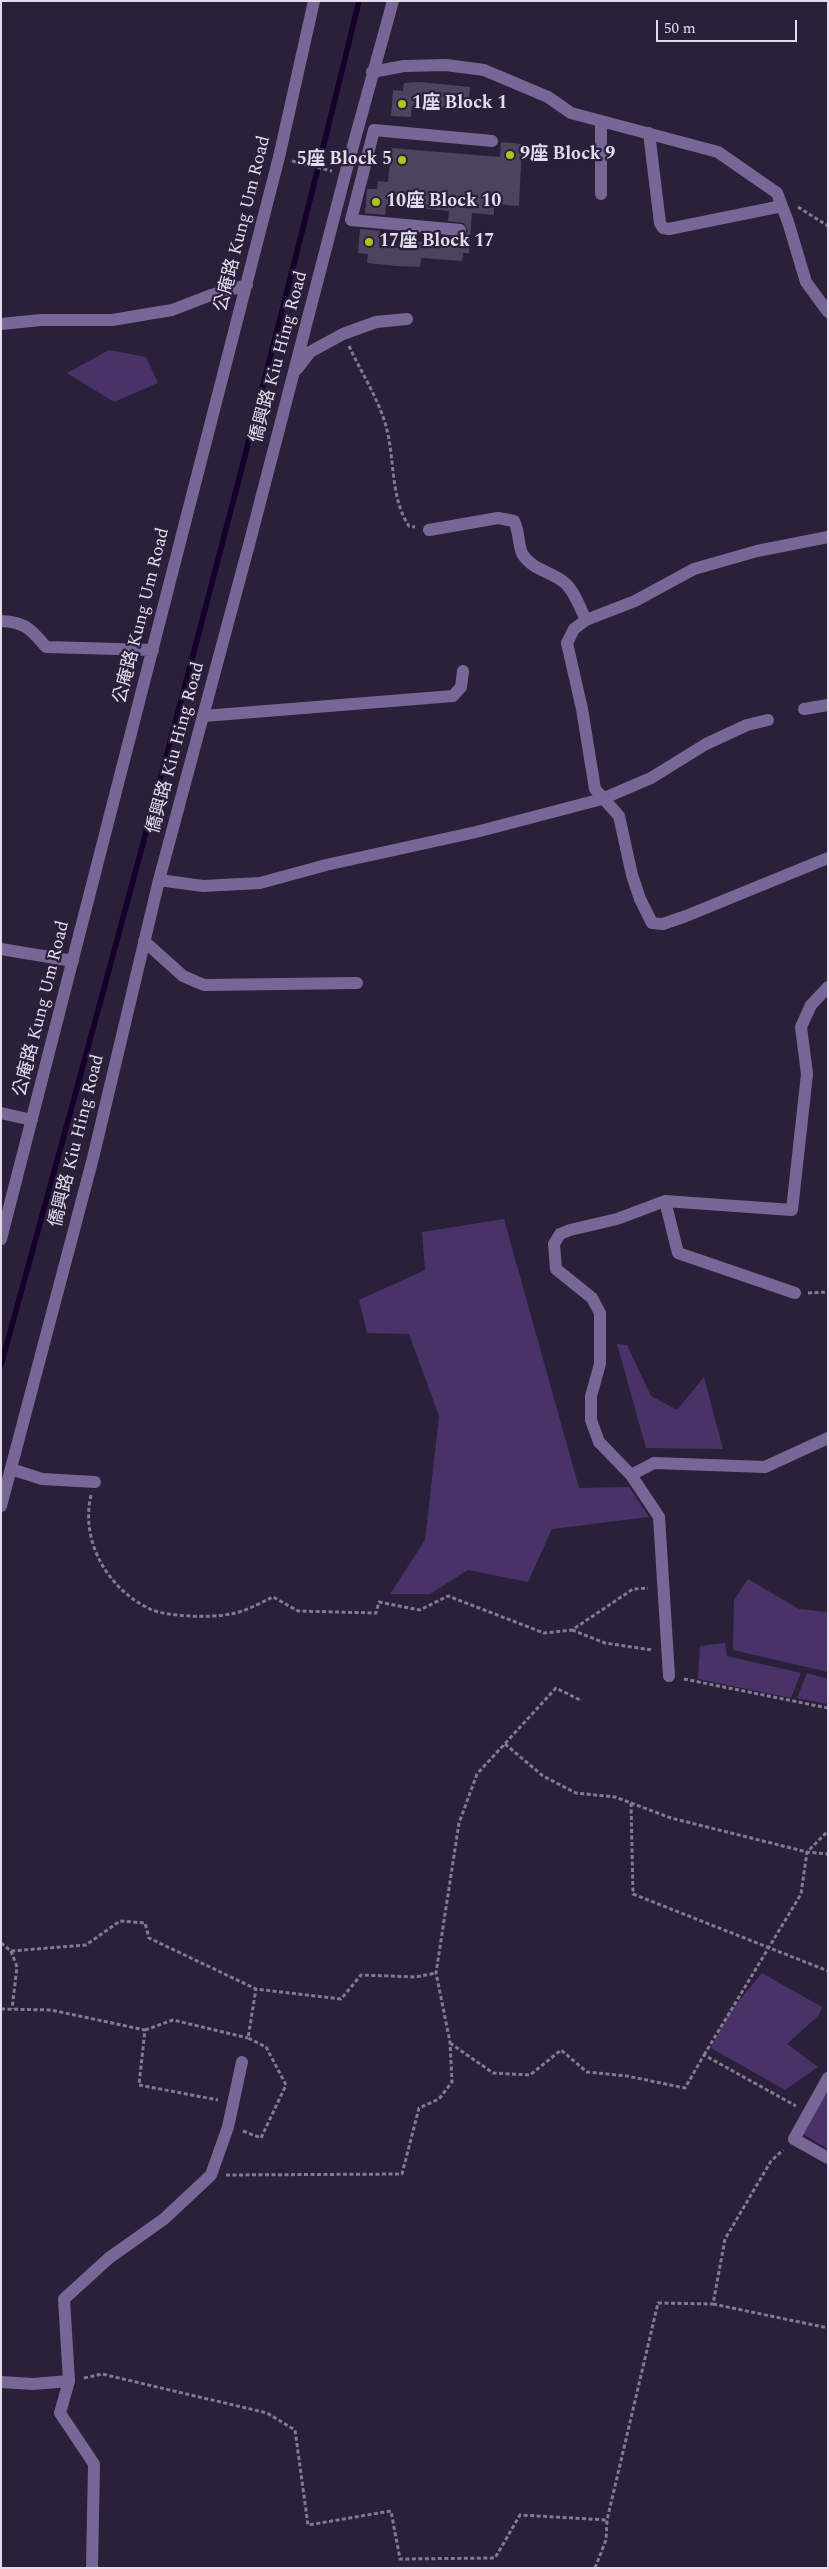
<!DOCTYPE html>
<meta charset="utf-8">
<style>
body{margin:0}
#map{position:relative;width:829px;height:2569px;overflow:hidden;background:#2a2039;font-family:Spectral,serif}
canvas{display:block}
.frame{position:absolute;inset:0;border:2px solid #e2dded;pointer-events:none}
.scale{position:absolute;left:656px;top:20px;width:141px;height:22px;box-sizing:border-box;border:2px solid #e2dded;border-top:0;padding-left:6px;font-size:15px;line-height:18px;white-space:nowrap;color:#e2dded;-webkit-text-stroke:4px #2a2039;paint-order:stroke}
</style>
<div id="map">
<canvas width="829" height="2569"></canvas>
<div class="frame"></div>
<div class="scale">50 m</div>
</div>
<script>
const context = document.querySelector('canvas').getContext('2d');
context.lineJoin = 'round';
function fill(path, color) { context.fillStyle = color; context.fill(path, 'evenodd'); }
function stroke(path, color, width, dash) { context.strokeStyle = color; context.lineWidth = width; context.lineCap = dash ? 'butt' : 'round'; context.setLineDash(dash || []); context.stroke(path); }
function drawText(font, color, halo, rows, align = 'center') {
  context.font = font + ' Spectral,"Noto Sans TC",serif'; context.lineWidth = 4.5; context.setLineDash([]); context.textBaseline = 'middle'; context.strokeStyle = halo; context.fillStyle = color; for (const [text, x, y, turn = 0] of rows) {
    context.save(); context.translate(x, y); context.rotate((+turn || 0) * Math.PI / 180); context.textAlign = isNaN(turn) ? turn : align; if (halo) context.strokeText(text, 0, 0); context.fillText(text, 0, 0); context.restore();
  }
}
fill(new Path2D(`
 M109,350L146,357L158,383L114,402L67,373Z
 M504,1219L579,1488L629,1487L649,1517L552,1529L528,1582L468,1570L430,1594H390L425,1540L439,1416L409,1334L367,1333L359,1300L425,1270L422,1232Z
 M617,1344L627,1345L651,1396L677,1410L704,1377L723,1449L646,1448Z
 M748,1579L799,1609L828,1612V1672L733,1650L734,1600Z
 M725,1643L727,1656L801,1673L791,1698L698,1679L700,1646Z
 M807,1673L828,1679V1704L797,1698Z
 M762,1973L822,2007L819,2015L787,2044L818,2067L785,2090L711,2048L728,2014Z
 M828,2086V2149L801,2133Z`), '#483267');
stroke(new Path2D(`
 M1,1365C126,912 248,458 359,1`), '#14002a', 5.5);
fill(new Path2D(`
 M420,82L470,87L468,110L412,105L411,117L391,116L393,90L403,91L404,83Z
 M501,142L522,144L519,206L494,204V215L472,213L469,253H463L462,261L421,258L420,267L397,266L367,263L368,254L358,253L360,229L380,231L379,246L410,249L411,241L446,244V237L463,238L468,231L464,223L448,221L449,211L386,205L385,215L365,213L367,189H377L378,181L388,182L391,148L500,157Z`), '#4d435e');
stroke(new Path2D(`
 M292,161L332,171
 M798,207L828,226
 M349,346C361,372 378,398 386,426C395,458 390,498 409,526L415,527
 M808,1293L828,1292
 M91,1495C80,1542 108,1589 150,1609C167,1617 212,1618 230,1614C245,1612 260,1603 273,1597L298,1611L376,1613L379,1602L420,1610L448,1596L544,1633L572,1630L633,1589L648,1588
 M572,1630L605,1643L652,1650
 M684,1679L828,1708
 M505,1744L543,1776L576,1793L615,1797L671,1818L807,1852L828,1854
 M631,1803L633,1894L828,1971
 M1,1943L11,1951L86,1945L120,1921L145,1923L149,1938L256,1989L341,1999L361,1975L416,1977L436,1973
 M11,1951L17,1967L12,2009
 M1,2009L51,2010L145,2030L139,2085L218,2100
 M145,2030L173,2020L248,2038
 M450,2043L493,2073L530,2075L561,2050L587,2072L627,2076L685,2088L704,2055L796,2106
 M704,2055L801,1894L807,1852L828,1831
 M243,2131L261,2138L286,2085L266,2047L248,2038L256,1989
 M226,2175L402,2174L419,2108L439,2099L452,2082L450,2042L436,1973L459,1823L477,1774L556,1688L582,1701
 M713,2304L828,2328
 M84,2378L102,2374L267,2413L295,2430L308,2525L391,2511L400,2559L495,2558L520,2515L607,2520
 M595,2568L606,2540L607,2520L658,2303L713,2304L725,2239L771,2161L783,2150`), '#827a8f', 3, [4, 2.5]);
stroke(new Path2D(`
 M372,72L404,66L446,65L484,70L548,97L571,113L718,152L777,193L788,222L806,282L828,312
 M601,121V194
 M649,133L660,223L663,228L669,229L782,206
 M460,230L351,220L374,130L492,141
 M1,324L41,320H112L172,310L211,295L247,285
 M297,369L310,352L343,334L376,322L407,319
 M429,530L498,518L514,521C520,533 518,548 523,555C534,571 551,571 565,583C575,592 580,608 586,620
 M828,537L757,551L694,569L635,601L586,620L574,629L567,643L582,709L595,789L619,816L632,875L640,899L652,923L663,924L686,916L828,858
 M1,621C25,622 31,629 46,647L153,650
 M804,709L828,705
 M204,716L453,696L461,687L463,671
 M159,880L203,886L260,883L326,865L476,832L602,799L651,778L706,744L747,725L768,720
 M144,941L183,976L204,985L357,983
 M1,949L73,961
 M1,1113L32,1120
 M665,1201L678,1253L795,1293
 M1,1239L279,157L314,1
 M11,1469L42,1479L95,1482
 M631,1475L654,1463L765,1467L828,1438
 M1,1506L93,1158L159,880L250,541L345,175L393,1
 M669,1676L659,1517L631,1475L599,1442L591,1420V1396L600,1364V1313L592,1298L556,1269L554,1244L560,1234L570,1230L617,1219L665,1201L792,1210L807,1074L801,1027L811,1005L828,987
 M828,2078L794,2139L828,2158
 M1,2382L33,2384L69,2381
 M92,2568L94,2464L60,2413L69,2381L64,2299L109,2258L164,2219L211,2175L228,2127L242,2062`), '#786796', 12);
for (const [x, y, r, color] of [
 [402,104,5,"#a7c71e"],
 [510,155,5,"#a7c71e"],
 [402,160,5,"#a7c71e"],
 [376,202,5,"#a7c71e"],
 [369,242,5,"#a7c71e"]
]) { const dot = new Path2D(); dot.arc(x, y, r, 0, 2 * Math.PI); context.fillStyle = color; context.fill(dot); stroke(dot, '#2a2039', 2); }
drawText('bold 18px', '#e2dded', '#2a2039', [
 ["1座 Block 1",412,104],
 ["9座 Block 9",520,155],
 ["5座 Block 5",392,160,"right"],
 ["10座 Block 10",386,202],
 ["17座 Block 17",379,242]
], 'left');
drawText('18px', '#e2dded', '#2a2039', [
 ["公庵路 Kung Um Road",244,224,-76],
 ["僑興路 Kiu Hing Road",280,357,-75],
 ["公庵路 Kung Um Road",143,616,-76],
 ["僑興路 Kiu Hing Road",177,748,-75],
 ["公庵路 Kung Um Road",43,1009,-76],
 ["僑興路 Kiu Hing Road",78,1141,-76]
]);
</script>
